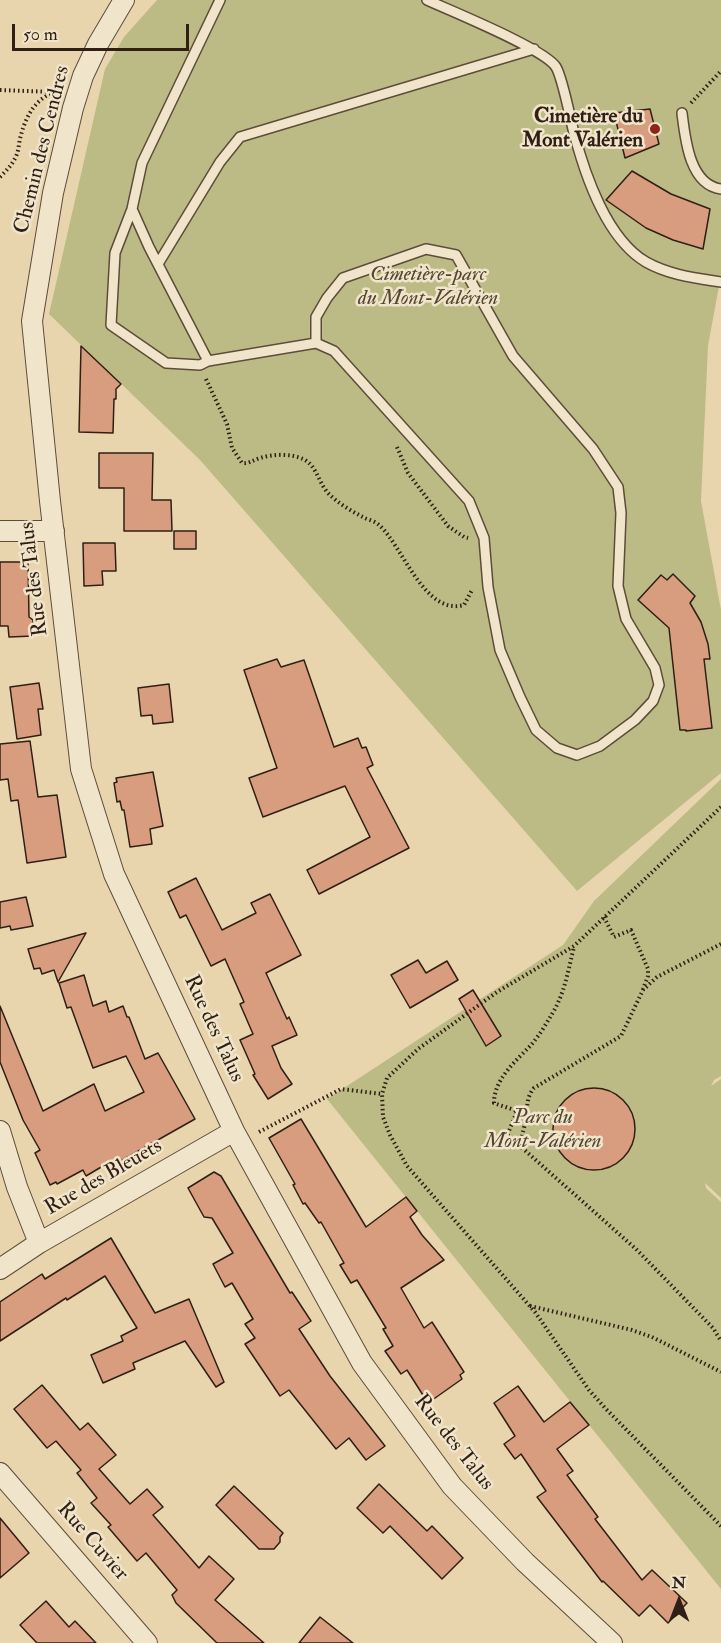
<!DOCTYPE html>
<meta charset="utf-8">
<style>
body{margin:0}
#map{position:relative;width:721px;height:1643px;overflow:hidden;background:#e8d5ae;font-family:"IM FELL Double Pica",serif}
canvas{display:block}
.north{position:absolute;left:649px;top:1571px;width:60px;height:60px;-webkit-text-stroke:4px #f0e4ca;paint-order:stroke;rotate:0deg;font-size:16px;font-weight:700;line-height:24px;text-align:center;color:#301f14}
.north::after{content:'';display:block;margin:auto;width:21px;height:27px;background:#301f14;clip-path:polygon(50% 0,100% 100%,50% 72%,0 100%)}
.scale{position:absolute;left:12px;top:24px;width:177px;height:27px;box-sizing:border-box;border:3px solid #301f14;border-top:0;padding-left:8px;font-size:18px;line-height:21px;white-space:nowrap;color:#301f14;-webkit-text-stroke:4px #f0e4ca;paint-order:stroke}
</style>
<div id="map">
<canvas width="721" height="1643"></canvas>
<div class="north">N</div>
<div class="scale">50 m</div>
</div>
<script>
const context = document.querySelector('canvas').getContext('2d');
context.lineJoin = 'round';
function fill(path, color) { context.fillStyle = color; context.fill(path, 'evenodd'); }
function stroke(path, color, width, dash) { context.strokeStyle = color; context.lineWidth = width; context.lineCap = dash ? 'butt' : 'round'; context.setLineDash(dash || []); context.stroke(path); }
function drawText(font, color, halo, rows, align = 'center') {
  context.font = font + ' "IM FELL Double Pica",serif'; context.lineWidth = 5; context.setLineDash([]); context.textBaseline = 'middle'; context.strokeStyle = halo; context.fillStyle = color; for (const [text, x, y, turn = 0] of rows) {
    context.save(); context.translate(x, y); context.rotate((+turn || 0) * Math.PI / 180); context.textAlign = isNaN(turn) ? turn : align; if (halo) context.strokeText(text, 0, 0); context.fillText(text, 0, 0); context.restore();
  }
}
fill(new Path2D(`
 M157,0H721V275L708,346L701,501L721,610V773L577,891L200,460L49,314L105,69L124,37Z
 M721,779V1076L714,1080L711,1086L721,1079V1198L705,1183L706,1188L721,1202V1589L327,1099L563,945L594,901Z`), '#bdbb85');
const building = new Path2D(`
 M650,109L659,144L625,158L614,113Z
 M632,171L671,194L710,209L703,249L673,240L646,228L606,200Z
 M81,346L121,384L116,389V399H114L113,433L79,432Z
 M99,453H153L152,500H171L172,531H124V488H99Z
 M174,531H196V549H174Z
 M83,543H115L116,571H102L103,585L84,586Z
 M0,562H28L29,617L33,620V636L9,637L8,626H0Z
 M673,574L695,596L690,603L701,622L708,644L710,659H704L712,728L686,731V730H680L669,628L638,600L661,575L667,580Z
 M277,659L281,667L304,660L334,747L358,738L362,748L366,747L373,765L367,768L409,848L319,894L307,870L370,837L345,786L263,817L249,778L277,768L244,670Z
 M39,683L43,709H38L41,735L17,739L10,687Z
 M169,684L173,722L153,724L152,715L141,716L138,688Z
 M30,741L38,797L57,795L66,857L27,863L18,800L11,801L8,779L0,780V744Z
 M153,772L163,826L150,829L152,844L130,847L124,810H122L120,801L117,802L114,783L117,782L116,778Z
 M196,878L222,930L256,913L251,903L270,894L301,955L266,973L287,1019L289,1017L297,1035L272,1046L281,1068L292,1084L268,1099L253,1075L255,1074L240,1040L253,1034L240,1004L244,1002L225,959L211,966L186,915L180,918L168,892Z
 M26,897L33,926L11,930L10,926L0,928V902Z
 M86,933L58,982L54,970L42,974L40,968L34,969L28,949Z
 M418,960L426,973L447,961L458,980L410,1008L391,975Z
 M84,975L93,1006L106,1001L109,1012L123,1006L127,1017H129L145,1059L158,1053L195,1119L110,1167L108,1163L86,1176L83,1170L57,1184L56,1182L50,1185L35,1153L40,1150L23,1120L0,1062V1006L43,1111L94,1084L105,1111L144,1092L126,1056L93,1068L71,1007L67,1008L59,983Z
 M473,990L501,1036L486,1046L459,999Z
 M553 1129a41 41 0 1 1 82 0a41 41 0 1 1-82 0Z
 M301,1119L366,1227L406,1197L417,1211L410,1217L422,1235L444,1260L401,1288L424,1328L432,1322L464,1372L460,1375L462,1379L428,1403L407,1370L401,1374L385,1351L393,1346L383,1329L386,1328L357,1280L351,1283L340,1265L344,1263L321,1222L319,1223L305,1203L303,1204L293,1185L295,1184L269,1138Z
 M214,1172L221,1176L290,1293L292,1292L311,1321L299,1329L330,1376L385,1446L366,1460L349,1438L336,1449L289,1390L280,1396L245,1344L255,1338L245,1324L253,1319L232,1283L225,1287L213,1264L233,1253L212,1218L204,1217L188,1188Z
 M111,1238L155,1313L189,1299L224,1382L216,1387L185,1341L133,1363L135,1369L103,1383L91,1355L123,1341L121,1336L137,1328L105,1276L67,1300L66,1298L0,1341V1302L42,1274L45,1279Z
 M42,1385L80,1430L88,1423L116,1455L99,1469L130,1504L147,1489L163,1507L153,1515L199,1568L209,1556L234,1579L215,1600L264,1643H217L176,1603L172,1595L177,1590L146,1553L137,1561L108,1527L111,1525L91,1503L97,1498L77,1473L81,1470L56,1441L47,1448L14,1409Z
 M518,1386L544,1422L570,1402L589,1425L557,1449L573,1471L567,1475L598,1517L595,1519L642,1580L652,1570L687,1603L668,1623L650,1605L639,1616L603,1581L602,1582L537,1497L546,1491L521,1454L515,1459L504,1444L515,1436L494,1403Z
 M379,1484L427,1531L432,1526L463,1558L442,1579L390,1526L383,1533L357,1508Z
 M234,1486L283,1533L280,1537V1542L274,1549H259L216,1505Z
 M0,1518L29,1553L0,1578Z
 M46,1601L69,1627L75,1621L96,1643H37L20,1625Z
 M320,1617L353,1643H299Z`);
fill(building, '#d89d7e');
stroke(building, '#301f14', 1.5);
const lane = new Path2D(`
 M427,0C451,11 545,49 556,67C563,79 570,118 574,133C585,175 607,239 646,262C669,275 695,278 721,282
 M682,113C685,137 689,185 721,189
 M132,209L149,247L208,361L200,365L166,363L111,325L115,253L132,209L142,163L220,0
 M158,264L220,162L240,137L534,49
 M208,361L316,343V317L327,298L343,278L426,249L456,255L513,356L593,449L618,487L621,513L618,586L626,619L655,668L659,685L653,701L635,720L600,746L577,755L557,748L536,730L520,697L500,650L488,587L484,538L469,501L334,351L316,343`);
const street = new Path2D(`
 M124,0L98,44L83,76L73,108L53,193L32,321L50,501L81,769L114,874L234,1131L362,1363L452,1486L525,1562L612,1643
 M0,531H54
 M0,1131L17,1187L39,1243
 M0,1269L39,1243L234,1131
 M0,1473L147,1643`);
stroke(lane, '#5e4c3a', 12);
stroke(street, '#5e4c3a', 22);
stroke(new Path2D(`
 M0,90L53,92
 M691,103L721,71
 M0,177C7,170 13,164 17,154C19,148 19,141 21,135C26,116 36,98 55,92
 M206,379L227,424L232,448L242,463C249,464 253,460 260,458C273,454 292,453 305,460C317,467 319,484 329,494C338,503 351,511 363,517C368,520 375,521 379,525C403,546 424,616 464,605L472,590
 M397,447L408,473L448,526L464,537L468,538
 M721,807L574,946L497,992L418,1049L387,1078L382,1094L383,1117L390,1135L407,1166L535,1312L589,1390L606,1409L721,1526
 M604,917L614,937L631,930L648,969V976L643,989
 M721,944L657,977L643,990L621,1036L534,1088C526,1098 528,1105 526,1117C525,1127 521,1136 520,1146L636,1249L713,1328L721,1341
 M259,1132L341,1089L382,1094
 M520,1146L507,1136L517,1111L494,1103C494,1079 516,1061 531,1045C539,1036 546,1024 552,1014C565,993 568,970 574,947
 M530,1306L632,1330L652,1337L721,1372`), '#301f14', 4, [1.5, 3]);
stroke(lane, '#f0e4ca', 9);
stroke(street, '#f0e4ca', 20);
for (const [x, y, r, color] of [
 [655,129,6,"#8f2418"]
]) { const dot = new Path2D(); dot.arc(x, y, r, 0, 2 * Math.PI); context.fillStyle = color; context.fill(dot); stroke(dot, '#f0e4ca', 2); }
drawText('bold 21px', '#301f14', '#f0e4ca', [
 ["Cimetière du",643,117],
 ["Mont Valérien",643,141]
], 'right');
drawText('21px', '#301f14', '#f0e4ca', [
 ["Chemin des Cendres",43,150,-76],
 ["Rue des Talus",35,579,-97],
 ["Rue des Talus",213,1029,65],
 ["Rue des Bleuets",104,1178,-30],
 ["Rue des Talus",453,1443,52],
 ["Rue Cuvier",92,1542,49]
]);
drawText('italic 21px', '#534630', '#f0e4ca', [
 ["Cimetière-parc",428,275],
 ["du Mont-Valérien",428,299],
 ["Parc du",543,1118],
 ["Mont-Valérien",543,1142]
]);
</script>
